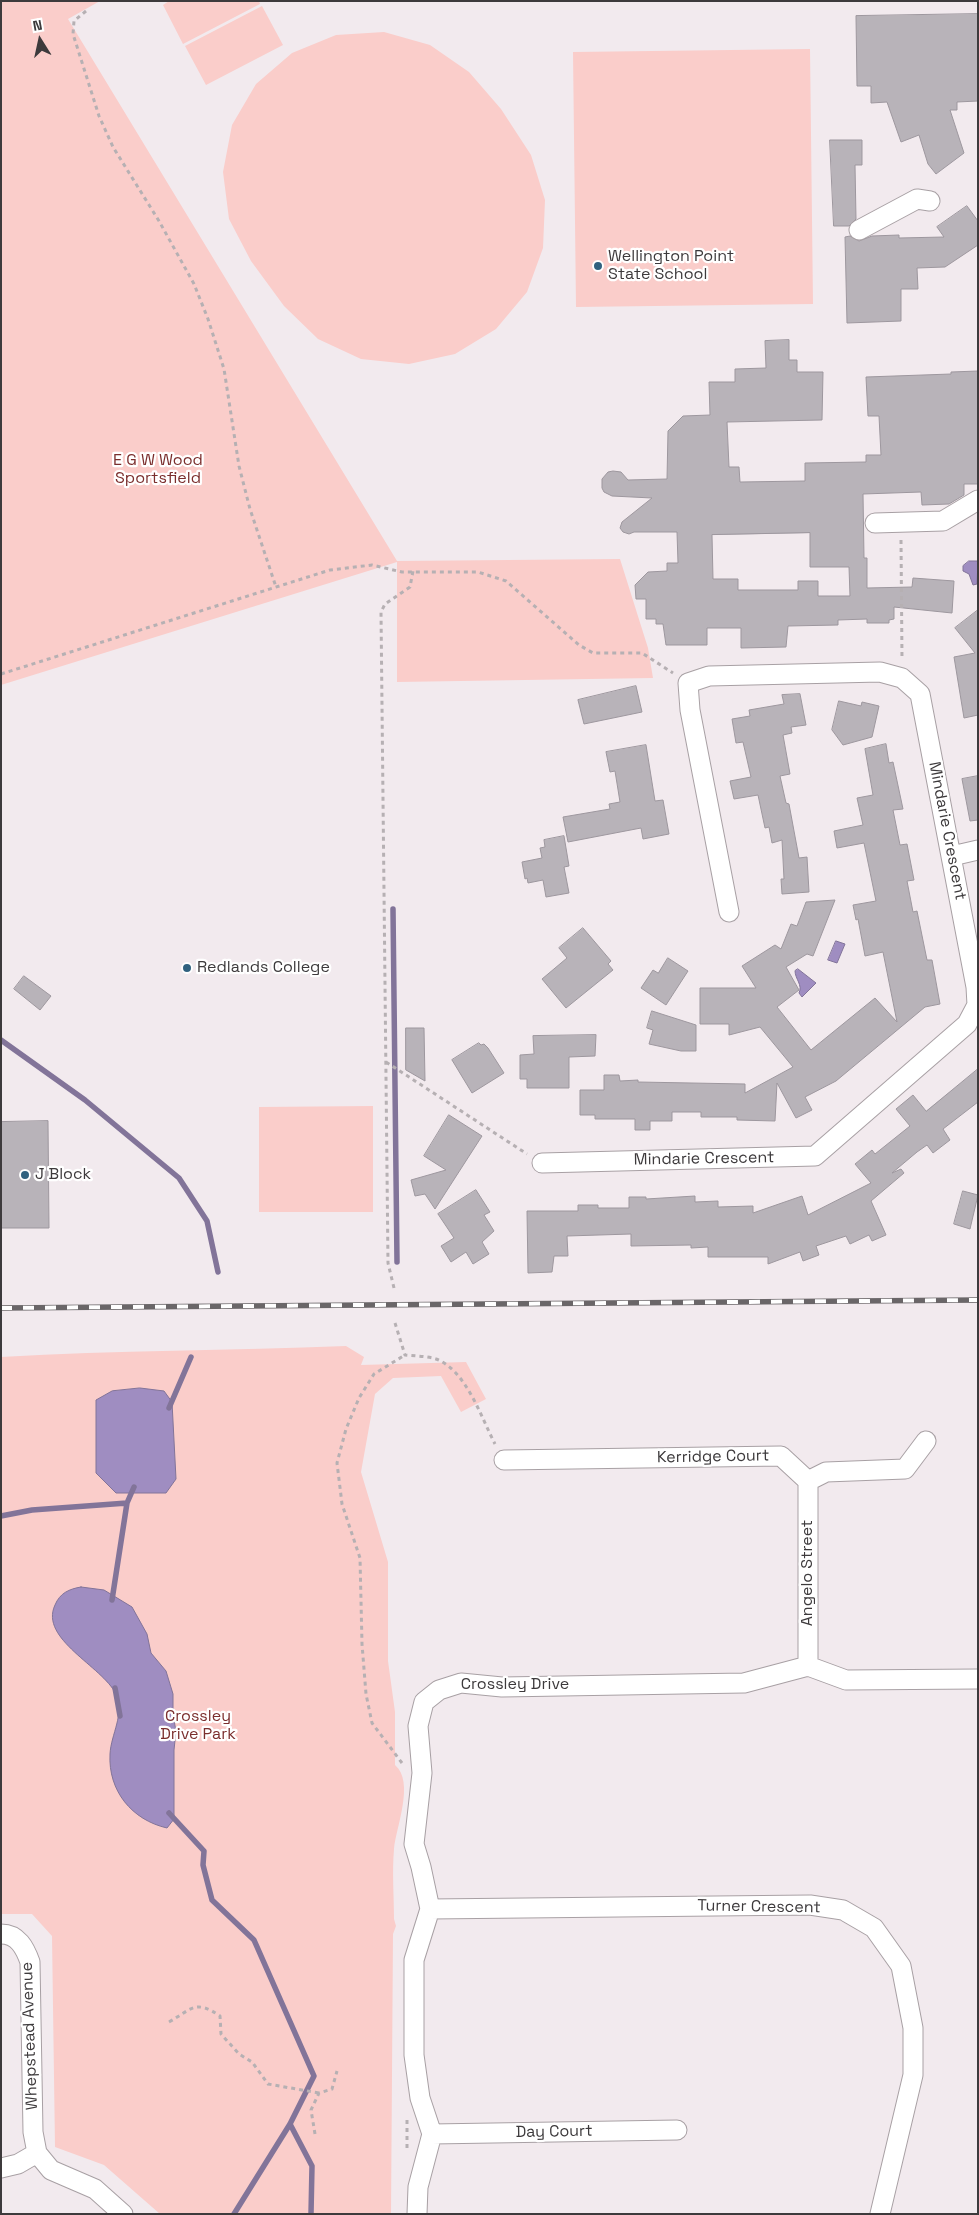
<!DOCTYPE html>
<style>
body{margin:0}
#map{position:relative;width:979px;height:2215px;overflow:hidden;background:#f2eaee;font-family:"Space Grotesk",sans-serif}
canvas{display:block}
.frame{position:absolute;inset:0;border:2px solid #3d3a3c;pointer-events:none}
.north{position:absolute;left:15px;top:15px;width:50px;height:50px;-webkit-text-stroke:4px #fff;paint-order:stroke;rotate:350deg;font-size:14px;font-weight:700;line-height:20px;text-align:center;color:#3d3a3c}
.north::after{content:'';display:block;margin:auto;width:18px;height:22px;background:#3d3a3c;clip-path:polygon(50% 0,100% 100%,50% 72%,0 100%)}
</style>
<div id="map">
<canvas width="979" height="2215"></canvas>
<div class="frame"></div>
<div class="north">N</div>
</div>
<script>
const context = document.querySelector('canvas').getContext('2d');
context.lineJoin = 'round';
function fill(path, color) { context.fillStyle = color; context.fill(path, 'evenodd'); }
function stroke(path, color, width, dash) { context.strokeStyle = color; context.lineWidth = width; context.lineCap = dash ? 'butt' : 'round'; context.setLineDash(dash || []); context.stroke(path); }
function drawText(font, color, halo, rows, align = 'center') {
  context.font = font + ' "Space Grotesk",sans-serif'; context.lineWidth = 4.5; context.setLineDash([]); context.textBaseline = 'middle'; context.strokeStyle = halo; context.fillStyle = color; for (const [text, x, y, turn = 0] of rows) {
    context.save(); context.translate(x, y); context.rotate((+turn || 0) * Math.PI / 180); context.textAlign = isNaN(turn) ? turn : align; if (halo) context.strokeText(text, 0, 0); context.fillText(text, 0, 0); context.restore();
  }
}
fill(new Path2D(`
 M1,1H100L68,19L397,561L620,559L648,648L653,678L397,682V562L1,685Z
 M169,1H259L260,4L183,44L163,5Z
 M262,6L283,45L206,85L185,46Z
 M384,32L430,45L469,72L501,109L531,155L545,200L543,248L527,292L496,329L455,354L409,364L361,359L318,339L284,306L251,261L229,219L223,172L232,125L256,84L292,53L336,35Z
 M810,49L813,304L576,307L573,52Z
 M373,1106V1212H259V1107Z
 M346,1346L364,1357L361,1365L466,1362L486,1399L461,1412L441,1376L393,1378L375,1394L361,1472L388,1562V1661L395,1712V1765C415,1782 396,1827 394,1849C392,1872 394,1896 394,1919L396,1926L393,1934L391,2214H160L104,2165L55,2147L52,1936L32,1914H1V1357C116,1350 231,1351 346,1346Z`), '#facdca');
const water = new Path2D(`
 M969,561H978L977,584L973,585L969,574L963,571V566Z
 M836,941L845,944L837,963L828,960Z
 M798,969L816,983L802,997L799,993C803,985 795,979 795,971Z
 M140,1388L164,1391L172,1402L176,1479L166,1493H116L96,1473V1400L112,1391Z
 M81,1587L104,1590L132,1607L147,1634L151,1653L166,1671L173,1694V1715L176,1731L174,1750V1819L167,1828C132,1820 108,1791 110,1754C111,1734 125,1714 116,1694C102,1666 39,1639 55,1605C60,1593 69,1589 81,1587Z`);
fill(water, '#9f8dc1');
stroke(water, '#827499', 1);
stroke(new Path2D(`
 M393,909L397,1262
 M1,1040L85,1100L179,1178L207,1221L218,1272
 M169,1408L191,1357
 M1,1516L32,1510L127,1503
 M112,1600L127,1503L134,1487
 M115,1688L120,1716
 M169,1813L204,1851L203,1865L212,1900L254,1940L314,2076L290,2124L234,2214
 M290,2124L312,2166L311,2214`), '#827499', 5.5);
const building = new Path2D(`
 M978,14V101L957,102V110H950L964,153L936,174L928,164L919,135L901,142L887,102L871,103V86H857L856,16Z
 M830,140H862V165H855L856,219L849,226H834Z
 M967,206L978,221V245L945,267L917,268L918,289H901V321L847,323L845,237L850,236L859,241L872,236L899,235V238L944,237L937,227Z
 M789,340V360H797V372H823L822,420L727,422L729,467H739L740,482L805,481V463L866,462V455H881L879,416H868L866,377L951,374V372L978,371V484H964V495L949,504L922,505L921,492L863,494L864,558H867V588L912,587L913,578L954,581L952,613L894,607V619L889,620V623H867V619L838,620V625L788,626L786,647L741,648V628H707V645H666L663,624H656V619H646V599H636L635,585L648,572L667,571V563H678L677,532H634L629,534L623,532L620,528L622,522L652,498L612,496L604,492L602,488V479L608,472L613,471L621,472L628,480L667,479L668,431L683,416L710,415L709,382H735V369L766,368L765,341ZM810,533V567H849L850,596H818V581H798V590H738V579H713L712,535Z
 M978,610V715L964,718L954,657L975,653L955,628Z
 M636,686L642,712L584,724L578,700Z
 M800,694L806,725L791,727L792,733L783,735L790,774L780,776L786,803L789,804L799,858L807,857L809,892L782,894L781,879H784L782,840L772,843L769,827L765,828L758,795L734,799L730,781L751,777L743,742L736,743L732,719L750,716L749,710L784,704L782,695Z
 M839,701L861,706L862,702L879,706L872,737L843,745L832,730Z
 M886,744L889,763L893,762L903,809L893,810L900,845L907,844L914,880L907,881L913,912L917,911L927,960H932L940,1004L925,1007L836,1081L805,1097L812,1110L796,1118L777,1083L775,1121L737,1120V1117H701V1112H672V1121H650V1130H635V1119H595V1115H580V1090H604V1075H619L620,1081L638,1080V1082L745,1084V1093L793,1067L760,1027L729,1035V1024H700V988H756L742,966L775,945L781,949L791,924L797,926L806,902L835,900L813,956L807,954L786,967L799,990L777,1007L811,1050L875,998L897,1022L883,952L865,956L858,919L856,920L853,905L876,901L864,843L837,848L834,831L863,825L857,798L873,795L865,749Z
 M646,745L655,801L663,800L669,834L643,839L641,828L568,842L563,817L610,809L609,804L620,802L615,771L610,772L606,752Z
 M978,776V820L970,821L962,779Z
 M564,836L569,866L564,867L569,893L546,897L543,880L528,883L527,878L525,879L522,862L542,858L540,848L545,847L544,840Z
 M583,928L611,961L608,964L613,970L566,1008L542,979L567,958L559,948Z
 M668,958L688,971L666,1005L641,988L653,970L658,973Z
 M24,976L51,996L40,1010L14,989Z
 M652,1011L696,1025V1051H681L649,1044L653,1030L647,1028Z
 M406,1028H424L425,1081L406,1070Z
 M596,1035L595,1056L569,1057V1088H527V1079H520V1055L534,1054L533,1036Z
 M479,1043L481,1045L484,1044L488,1048L504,1073L472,1093L452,1060Z
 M978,1069V1102L943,1129L950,1140L933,1153L927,1145L917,1152L892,1173L901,1169L904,1173L871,1201L886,1235L872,1241L869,1235L850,1244L846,1236L816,1246L819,1255L803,1261L800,1252L768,1264V1257H708V1247L691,1248V1245L631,1246V1234L567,1236L568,1256H554L552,1272L528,1273L527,1211H578V1205H598V1208H629V1197H646V1199L695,1196V1202L718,1201V1207L753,1206V1213L802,1196L808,1215L871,1183L855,1164L872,1150L875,1154L910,1126L896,1109L913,1095L926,1111Z
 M449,1115L482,1136L435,1209L425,1194L415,1196L411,1180L446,1170L424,1156Z
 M48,1121L49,1228H1V1122Z
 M476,1190L490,1212L484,1215L494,1231L482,1242L489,1254L473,1264L466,1252L451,1262L441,1246L454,1238L438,1214Z
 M963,1191L978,1195L970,1229L954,1224Z`);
fill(building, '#b8b3b9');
stroke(building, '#9d979e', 1);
const minor = new Path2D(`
 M859,230L917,199L930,201
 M875,523L943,521L978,500
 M952,856L978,850
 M542,1163L815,1156L967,1024L977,1005L976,987L920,694L902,678L880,672L709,676L688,683L690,710L729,912
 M504,1460L781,1456L808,1481L826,1472L905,1469L926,1441
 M808,1666V1481
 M430,1909L810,1905L843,1910L874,1928L901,1966L913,2028V2075L880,2214
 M1,1934C18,1934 25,1948 30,1962L33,2132L37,2153
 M432,2134L677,2130
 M37,2153L51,2170L95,2189L123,2214
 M1,2168L18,2164L37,2153
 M417,2214L418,2187L432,2134L420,2098L414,2055V1960L430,1909L421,1867L414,1844L422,1773L418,1726L424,1702L439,1690L461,1683L502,1687L744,1683L808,1666L846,1680L978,1679`);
stroke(minor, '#a8a0a4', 21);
stroke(new Path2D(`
 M86,11L74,21L73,34L99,116L113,147L159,221L194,284L208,319L224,369L239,466L250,509L276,587
 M901,540L902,659
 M1,674L330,570L372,565L402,572H478L506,581L579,645L593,653H642L673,673
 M386,1062L527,1154
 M394,1288L388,1263L381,612L385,604L410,587L413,571
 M395,1323L405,1355C414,1356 427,1356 436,1359C466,1370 481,1417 495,1444
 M402,1763L372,1723L366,1694L362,1644L360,1558L342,1504L337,1463L346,1429L359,1398L374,1374L405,1355
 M169,2022C192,2009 195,1999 220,2016L221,2034L239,2054L252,2062L268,2084L319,2093
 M407,2120V2152
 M315,2134L311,2110L319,2093L332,2089L337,2071`), '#b6b0b3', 3, [4, 4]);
stroke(minor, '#fff', 19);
const rail = new Path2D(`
 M1,1308L978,1300`);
stroke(rail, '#6a6668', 5.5);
stroke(rail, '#fff', 4, [11]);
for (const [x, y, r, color] of [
 [598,266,5,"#30617f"],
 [187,968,5,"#30617f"],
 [25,1175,5,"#30617f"]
]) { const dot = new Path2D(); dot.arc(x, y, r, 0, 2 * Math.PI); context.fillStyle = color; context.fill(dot); stroke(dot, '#fff', 2); }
drawText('16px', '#3d3a3c', '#fff', [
 ["Wellington Point",608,257],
 ["State School",608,275],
 ["Redlands College",197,968],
 ["J Block",35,1175]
], 'left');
drawText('16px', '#7b2e2d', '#fff', [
 ["E G W Wood",158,461],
 ["Sportsfield",158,479],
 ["Crossley",198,1717],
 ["Drive Park",198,1735]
]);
drawText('16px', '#3d3a3c', '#fff', [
 ["Mindarie Crescent",947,831,79],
 ["Mindarie Crescent",704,1159,-1],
 ["Kerridge Court",713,1457,-1],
 ["Angelo Street",808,1573,-90],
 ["Crossley Drive",515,1685],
 ["Turner Crescent",759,1907,1],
 ["Whepstead Avenue",30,2036,-92],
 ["Day Court",554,2132,-1]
]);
</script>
